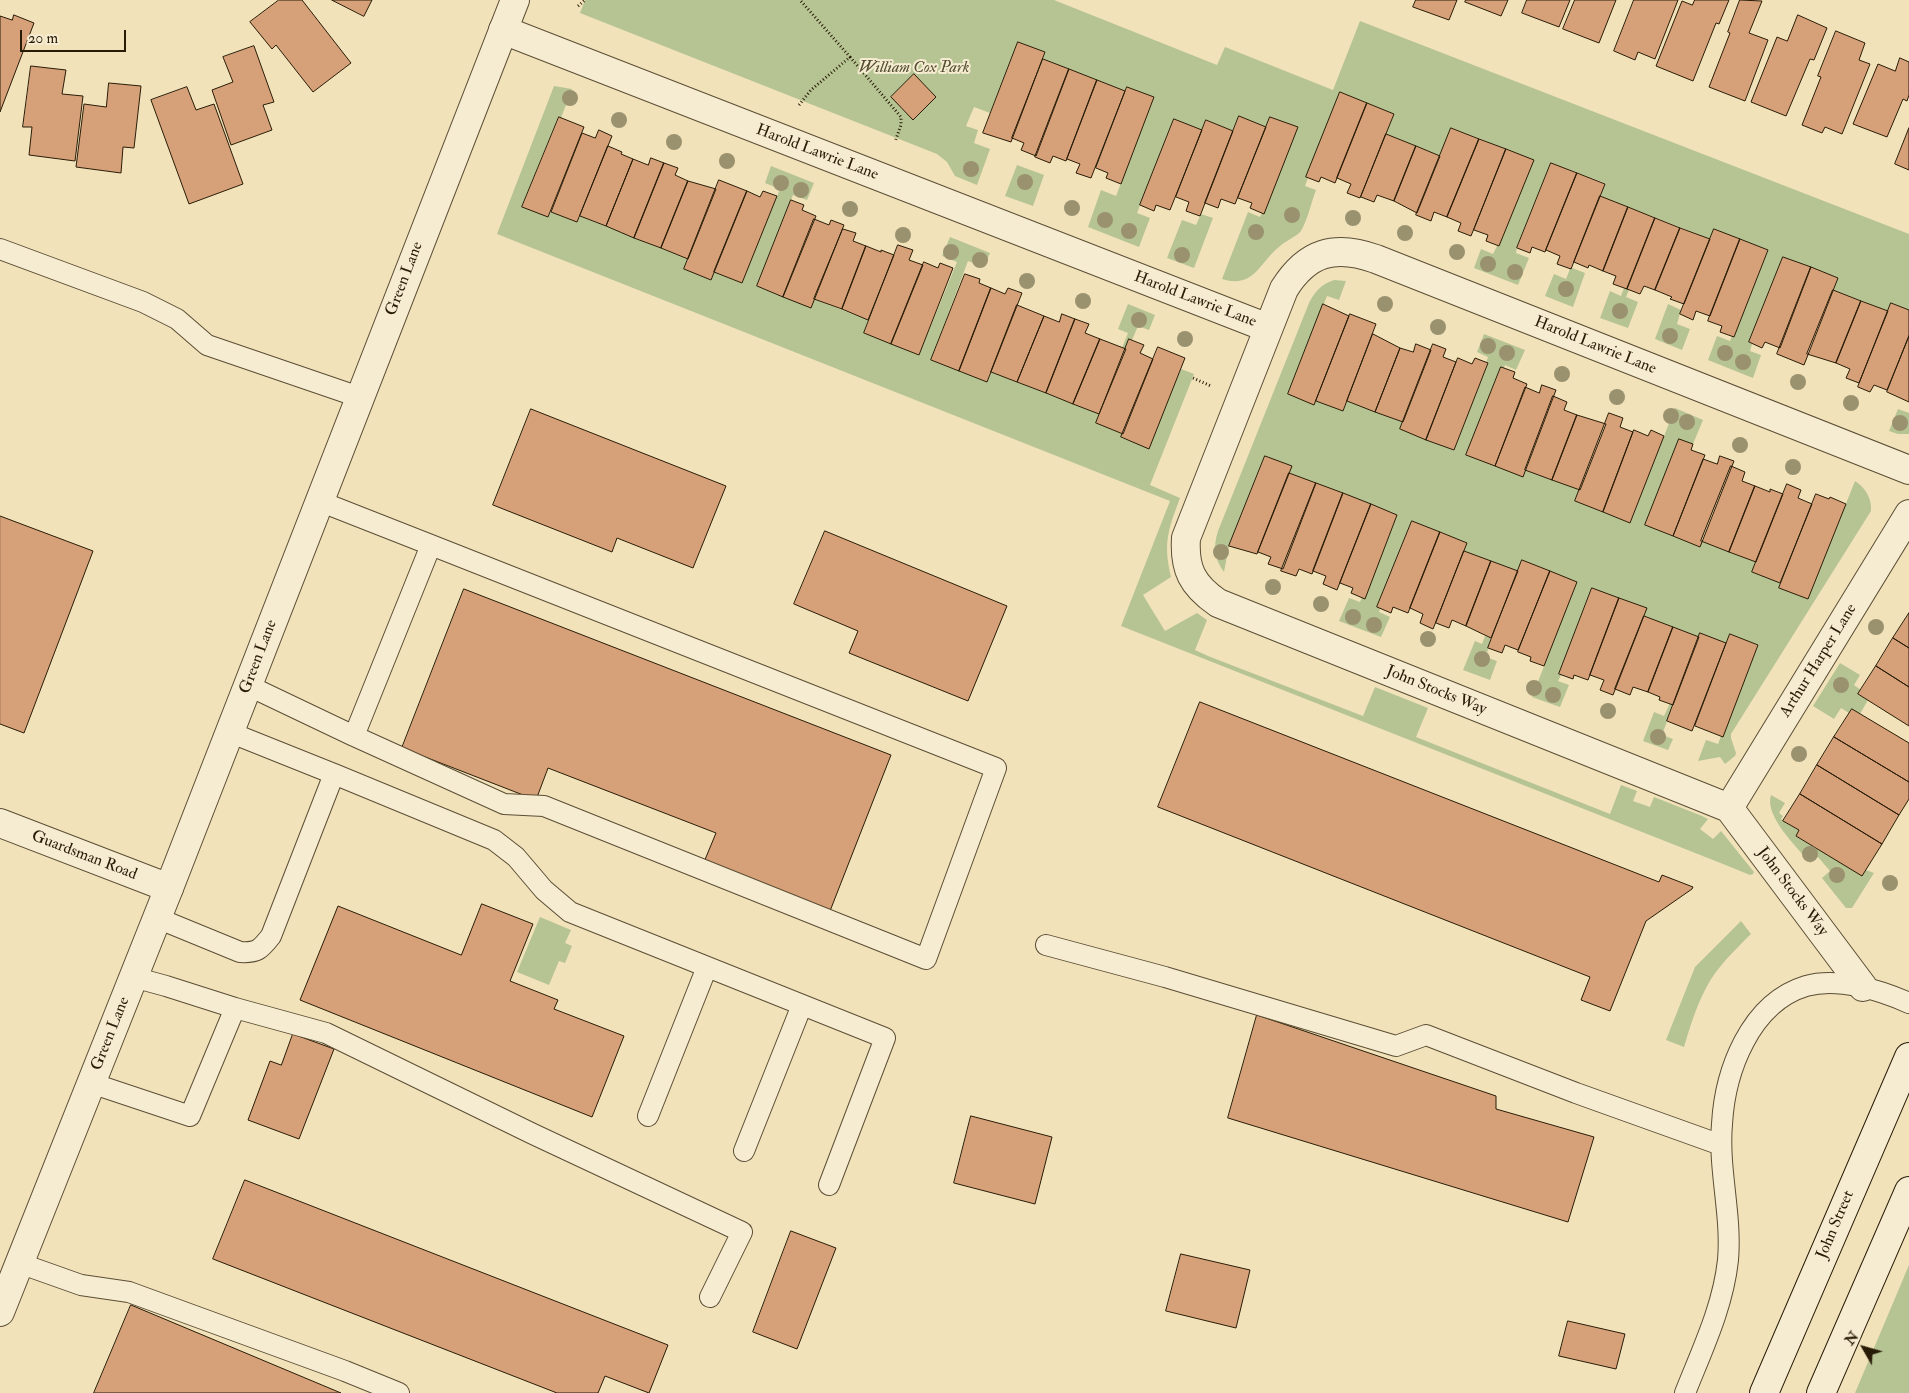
<!DOCTYPE html>
<style>
body{margin:0}
#map{position:relative;width:1909px;height:1393px;overflow:hidden;background:#f1e2ba;font-family:"IM FELL Double Pica",serif}
canvas{display:block}
.north{position:absolute;left:1839px;top:1323px;width:50px;height:50px;-webkit-text-stroke:4px #f6ecd2;paint-order:stroke;rotate:308deg;font-size:14px;font-weight:700;line-height:20px;text-align:center;color:#291c07}
.north::after{content:'';display:block;margin:auto;width:18px;height:22px;background:#291c07;clip-path:polygon(50% 0,100% 100%,50% 72%,0 100%)}
.scale{position:absolute;left:20px;top:30px;width:106px;height:22px;box-sizing:border-box;border:2px solid #291c07;border-top:0;padding-left:6px;font-size:15px;line-height:18px;white-space:nowrap;color:#291c07;-webkit-text-stroke:4px #f6ecd2;paint-order:stroke}
</style>
<div id="map">
<canvas width="1909" height="1393"></canvas>
<div class="north">N</div>
<div class="scale">20 m</div>
</div>
<script>
const context = document.querySelector('canvas').getContext('2d');
context.lineJoin = 'round';
function fill(path, color) { context.fillStyle = color; context.fill(path, 'evenodd'); }
function stroke(path, color, width, dash) { context.strokeStyle = color; context.lineWidth = width; context.lineCap = dash ? 'butt' : 'round'; context.setLineDash(dash || []); context.stroke(path); }
function drawText(font, color, halo, rows, align = 'center') {
  context.font = font + ' "IM FELL Double Pica",serif'; context.lineWidth = 4; context.setLineDash([]); context.textBaseline = 'middle'; context.strokeStyle = halo; context.fillStyle = color; for (const [text, x, y, turn = 0] of rows) {
    context.save(); context.translate(x, y); context.rotate((+turn || 0) * Math.PI / 180); context.textAlign = isNaN(turn) ? turn : align; if (halo) context.strokeText(text, 0, 0); context.fillText(text, 0, 0); context.restore();
  }
}
fill(new Path2D(`
 M585,0H1054L1217,65L1225,47L1333,90L1360,21L1909,234V310L1891,303L1888,311L1833,290L1838,278L1783,257L1749,342L1752,344L1750,351L1761,355L1753,378L1708,360L1717,336L1730,341L1732,336L1734,337L1768,250L1714,229L1710,239L1600,196L1605,183L1551,163L1517,247L1516,253L1529,258L1518,285L1474,268L1481,249L1493,254L1497,246H1499L1533,160L1452,128L1440,156L1386,134L1394,114L1340,92L1305,186L1316,190C1311,203 1308,219 1301,231C1296,237 1285,241 1279,247C1259,263 1254,289 1222,279L1248,212L1260,217L1298,127L1270,117L1266,127L1239,116L1233,131L1206,120L1202,130L1174,119L1137,213L1150,218L1139,247L1088,227L1101,190L1116,196L1154,97L1127,87L1125,91L1043,59L1045,52L1018,42L990,113L974,107L966,126L978,130L974,143L990,149L977,185L955,176L947,162L937,154L580,13Z
 M554,86L572,89L561,118L558,117L522,206L548,217L551,212L577,222L580,216L688,259L685,269L711,280L714,272L742,283L780,189L765,183L771,166L814,183L807,200L793,195L757,286L783,297L814,299L868,320L864,333L919,355L957,262L942,256L950,237L990,253L984,267L968,261L931,360L987,382L991,372L1099,414L1096,423L1123,434L1122,438L1149,448L1181,369L1194,374L1150,485L1180,498C1168,530 1163,543 1171,577L1143,595L1165,631L1197,613L1207,620L1195,650L1208,656L1363,716L1375,687L1428,708L1416,737L1610,814L1621,785L1637,791L1633,801L1650,807L1654,797L1702,816L1708,819L1700,829L1713,839L1721,831L1754,872L1753,874L1750,875L1723,864L1121,626L1170,501L497,234Z
 M1017,165L1044,175L1033,206L1005,196Z
 M1201,214L1213,218L1194,268L1167,258L1182,220L1196,225Z
 M1572,268L1585,273L1573,307L1545,296L1554,274L1566,279L1570,269Z
 M1334,280L1346,281L1339,300L1327,296L1288,394L1314,404L1316,401L1343,411L1347,401L1403,422L1400,429L1454,450L1488,364L1486,363L1488,357L1477,352L1484,334L1525,350L1516,370L1505,365L1504,368L1501,367L1467,455L1525,470L1580,490L1575,501L1630,523L1675,408L1703,420L1693,444L1645,525L1700,547L1701,541L1756,562L1753,572L1780,583L1779,588L1808,599L1855,481C1866,488 1872,499 1871,511L1731,734V738L1736,753L1735,756L1725,764L1720,757L1698,761L1706,740L1718,744L1721,736H1723L1758,645L1730,634L1726,643L1701,634L1699,637L1644,616L1646,608L1592,588L1559,674L1561,675L1558,681L1569,685L1560,707L1532,697L1577,582L1522,560L1518,571L1464,551L1467,543L1412,521L1377,607L1380,609L1379,612L1390,617L1381,637L1339,621L1349,598L1360,602L1362,597L1365,598L1397,515L1289,473L1291,466L1265,456L1229,546L1224,572C1214,558 1213,547 1218,531L1309,303C1315,291 1322,284 1334,280Z
 M1624,288L1629,290L1626,297L1638,302L1628,328L1600,318L1610,291L1621,296Z
 M1128,304L1155,315L1149,330L1138,326L1132,340L1129,339L1126,349L1122,348L1128,333L1118,329Z
 M1668,304L1681,310L1677,324L1690,329L1682,350L1655,339Z
 M1898,409L1909,413V434H1898L1889,431Z
 M1485,636L1491,638L1486,657L1497,661L1490,680L1463,670L1475,641L1482,644Z
 M1840,663L1860,675L1854,685L1861,690L1859,695L1868,700L1860,714L1852,709L1849,713L1841,708L1834,719L1813,706Z
 M1670,703L1673,705L1662,735L1673,739L1668,750L1643,741L1654,712L1664,716Z
 M1771,795L1785,803L1779,813L1783,816L1781,819L1799,830L1796,836L1862,875L1866,870L1874,873L1852,908H1846L1822,878L1830,871L1818,857L1810,863C1797,847 1764,816 1771,795Z
 M540,917L571,930L565,943L572,946L565,963L559,961L549,985L517,972Z
 M1741,921L1751,934C1734,951 1717,967 1706,988C1696,1007 1690,1027 1684,1047L1666,1040L1695,967Z
 M1909,1265V1393H1855Z`), '#b6c493');
const building = new Path2D(`
 M279,0H302L351,63L313,92L276,45L272,49L250,22Z
 M332,0H372L364,16Z
 M1416,0H1457L1449,20L1413,7Z
 M1466,0H1508L1501,16L1465,2Z
 M1527,0H1570L1559,27L1522,13Z
 M1575,0H1616L1599,43L1563,29Z
 M1634,0H1678L1655,59L1638,52L1635,60L1614,51Z
 M1695,0H1729L1719,24L1716,23L1693,81L1656,66L1682,1L1692,5Z
 M1740,0L1762,1L1749,33L1768,40L1745,101L1709,87L1730,33L1728,32Z
 M14,15L34,23L0,112V16L12,20Z
 M1798,15L1827,28L1814,60L1810,59L1786,116L1751,102L1777,37L1787,41Z
 M1836,31L1865,43L1859,60L1870,64L1842,134L1825,127L1822,133L1802,125L1821,77L1818,76Z
 M1018,42L1045,52L1011,142L983,133Z
 M254,46L274,102L263,105L272,130L231,145L212,90L233,82L223,57Z
 M1900,58L1909,62V95L1907,101L1903,99L1887,137L1853,124L1878,64L1895,71Z
 M1043,59L1069,69L1036,156L1021,150L1024,143L1012,138Z
 M31,66L66,70L62,94L83,96L75,161L29,155L32,127H23Z
 M1069,69L1097,80L1066,161L1053,156L1050,163L1035,157Z
 M914,74L936,97L913,120L891,97Z
 M1097,80L1125,91L1091,178L1076,173L1080,164L1067,159Z
 M109,83L141,86L134,148L123,147L121,173L76,167L84,104L106,107Z
 M187,87L196,110L214,104L243,184L189,204L151,100Z
 M1127,87L1154,97L1121,184L1106,178L1108,173L1096,168Z
 M1340,92L1367,103L1335,183L1321,177L1319,182L1306,177Z
 M1367,103L1394,114L1360,198L1347,193L1351,184L1337,178Z
 M1239,116L1266,127L1235,204L1221,199L1218,208L1205,203Z
 M559,117L584,127L548,217L522,207Z
 M1270,117L1298,127L1264,214L1250,208L1252,203L1238,198Z
 M1174,119L1202,130L1170,210L1156,205L1154,211L1140,205Z
 M1206,120L1233,131L1200,216L1186,211L1189,202L1176,197Z
 M1451,128L1479,139L1447,217L1434,212L1431,221L1416,215Z
 M1909,128V170L1895,164Z
 M599,130L612,136L577,222L551,212L582,133L595,138Z
 M1386,134L1416,146L1394,201L1377,195L1374,202L1361,197Z
 M1479,139L1506,149L1471,236L1458,231L1461,223L1447,217Z
 M608,146L622,152L621,154L633,159L606,226L580,216Z
 M1416,146L1440,156L1417,213L1394,201Z
 M1506,149L1534,160L1499,246L1486,241L1488,235L1474,230Z
 M651,158L664,163L634,238L606,226L633,159L648,165Z
 M664,163L678,168L675,175L688,181L661,248L634,238Z
 M1551,163L1577,173L1545,252L1532,247L1530,253L1517,248Z
 M1577,173L1605,184L1571,269L1557,264L1560,256L1546,250Z
 M719,180L747,191L711,280L684,269Z
 M688,181L716,189L688,259L661,248Z
 M747,191L760,197L763,191L777,196L742,283L714,272Z
 M1600,196L1628,207L1603,271L1589,265L1588,268L1574,262Z
 M791,200L804,205L802,210L816,216L783,297L757,286Z
 M1628,207L1655,218L1627,289L1613,284L1616,276L1603,271Z
 M1655,218L1680,228L1655,290L1644,286L1640,294L1627,289Z
 M814,219L829,225L831,220L844,225L811,308L783,297Z
 M1680,228L1710,239L1684,304L1670,299L1672,297L1655,290Z
 M843,229L856,233L853,241L866,246L842,309L814,299Z
 M1714,229L1740,239L1710,316L1696,311L1693,320L1680,314Z
 M1740,239L1768,250L1734,337L1720,332L1722,326L1708,321Z
 M898,245L913,250L909,260L923,265L891,344L864,333Z
 M866,246L881,252V250L894,255L868,320L842,309Z
 M1783,257L1811,267L1780,348L1765,342L1762,348L1749,342Z
 M924,262L938,268L940,263L953,268L919,355L891,344Z
 M1811,267L1838,278L1804,365L1777,354Z
 M965,274L980,279L979,283L991,288L959,371L931,360Z
 M991,288L1005,294L1008,288L1022,293L987,382L959,371Z
 M1833,290L1861,301L1836,363L1807,354Z
 M1861,301L1888,311L1859,383L1846,378L1850,369L1836,363Z
 M1891,303L1909,310V336L1887,390L1874,385L1870,392L1858,387Z
 M1323,304L1349,316L1314,405L1288,394Z
 M1017,305L1044,316L1017,382L991,372Z
 M1062,314L1075,319L1046,393L1017,382L1044,316L1059,322Z
 M1350,314L1376,324L1343,411L1316,401Z
 M1075,319L1089,324L1085,333L1100,339L1073,404L1046,393Z
 M1373,334L1400,348L1375,412L1347,401Z
 M1909,336V402L1887,392Z
 M1100,339L1126,349L1099,414L1073,404Z
 M1129,339L1144,345L1140,353L1153,359L1123,434L1096,423Z
 M1416,344L1431,350L1403,422L1375,412L1400,348L1413,352Z
 M1433,344L1446,349L1443,357L1456,362L1426,440L1400,429Z
 M1158,347L1185,358L1149,449L1121,437Z
 M1458,358L1472,364L1475,358L1488,363L1454,450L1426,440Z
 M1501,367L1515,372L1513,378L1527,384L1495,466L1466,455Z
 M1542,385L1556,390L1523,477L1495,466L1525,387L1539,393Z
 M1553,396L1567,402L1564,410L1577,415L1552,480L1525,470Z
 M531,409L726,486L693,568L617,538L612,552L493,505Z
 M1609,413L1623,418L1620,427L1633,432L1603,512L1575,501Z
 M1577,415L1606,424L1580,490L1552,480Z
 M1634,430L1648,436L1651,430L1664,436L1630,523L1603,512Z
 M1679,439L1693,444L1691,450L1705,455L1673,536L1645,525Z
 M1265,456L1292,466L1257,554L1229,546Z
 M1720,456L1734,461L1700,547L1673,536L1703,459L1717,464Z
 M1731,466L1745,472L1742,481L1755,486L1729,552L1701,541Z
 M1289,473L1316,483L1283,569L1268,564L1271,557L1258,552Z
 M1316,483L1343,493L1312,574L1299,569L1296,576L1281,571Z
 M1787,484L1801,490L1798,498L1812,504L1780,583L1752,572Z
 M1755,486L1770,492V489L1783,494L1756,562L1729,552Z
 M1343,493L1371,504L1337,590L1323,584L1326,576L1313,571Z
 M1816,494L1829,499L1830,497L1846,504L1808,599L1779,588Z
 M1371,504L1397,515L1365,599L1351,593L1353,588L1340,583Z
 M0,516L93,551L24,733L0,724Z
 M1412,521L1440,532L1408,613L1393,607L1391,613L1377,607Z
 M825,531L1007,606L968,701L849,653L858,631L794,604Z
 M1440,532L1467,543L1433,629L1420,623L1423,614L1410,608Z
 M1464,551L1491,561L1466,626L1452,620L1449,628L1436,623Z
 M1522,560L1550,571L1518,650L1505,645L1502,653L1488,648Z
 M1491,561L1518,571L1491,638L1466,626Z
 M1550,571L1577,582L1544,666L1530,661L1531,657L1518,652Z
 M1592,588L1619,598L1588,680L1574,675L1573,679L1559,674Z
 M464,589L891,755L830,911L704,862L716,833L548,768L536,800L402,748Z
 M1619,598L1647,608L1613,695L1600,690L1604,680L1590,675Z
 M1909,613V648L1893,638Z
 M1644,616L1673,627L1648,692L1633,687L1630,695L1615,689Z
 M1673,627L1699,637L1673,705L1659,700L1660,697L1648,692Z
 M1700,633L1726,643L1692,731L1667,721Z
 M1730,634L1758,645L1723,737L1695,726Z
 M1893,638L1909,648V687L1876,666Z
 M1876,666L1909,687V726L1858,694Z
 M1200,702L1659,882L1662,875L1693,887L1692,889L1646,921L1610,1011L1581,1000L1590,977L1158,807Z
 M1852,709L1909,743V782L1834,737Z
 M1834,737L1909,782V799L1899,815L1817,765Z
 M1817,765L1899,815L1882,844L1800,794Z
 M1800,794L1882,844L1862,876L1796,836L1799,830L1783,821Z
 M482,904L533,924L510,981L558,1000L554,1009L624,1036L592,1117L300,1000L338,906L461,955Z
 M1257,1015L1496,1096V1109L1594,1137L1568,1222L1228,1118Z
 M293,1034L334,1049L299,1139L248,1120L270,1061L281,1065Z
 M971,1116L1052,1137L1035,1204L954,1183Z
 M245,1180L668,1345L649,1393L605,1376L598,1393H557L213,1259Z
 M791,1231L836,1248L797,1349L753,1332Z
 M1181,1254L1250,1270L1236,1328L1166,1311Z
 M131,1305L341,1393H94Z
 M1568,1321L1625,1334L1616,1369L1559,1356Z`);
fill(building, '#d6a078');
stroke(building, '#291c07', 1);
const service = new Path2D(`
 M0,249L143,302L177,319L207,345L359,397
 M247,685L354,736L431,545L319,501
 M354,736L504,804L544,806L926,959L996,768L431,545
 M334,774L494,840L516,857L544,890L570,912L885,1038L829,1185
 M157,918L240,952C257,953 260,950 271,936L334,774L229,732
 M1046,945L1165,977L1396,1046L1426,1035L1576,1093L1721,1145
 M133,977L166,986L235,1008L326,1033L533,1134L742,1232L710,1297
 M91,1083L190,1116L235,1008
 M648,1116L707,967
 M744,1151L802,1005
 M19,1263L81,1285L129,1292L345,1371L399,1393
 M1685,1393C1702,1350 1723,1307 1728,1260C1732,1215 1718,1169 1722,1124C1725,1071 1750,1003 1806,986C1838,977 1880,990 1909,1003`);
const minor = new Path2D(`
 M503,30L1268,328
 M1729,808L1909,514
 M0,823L169,888
 M1863,987L1729,808L1218,603C1192,585 1184,569 1186,538L1284,289C1307,252 1335,244 1376,259L1909,470`);
const tertiary = new Path2D(`
 M0,1312L169,888L515,0`);
const secondary = new Path2D(`
 M1764,1393L1909,1057
 M1821,1393L1909,1191`);
stroke(service, '#5b4e34', 22);
stroke(minor, '#5b4e34', 30);
stroke(tertiary, '#5b4e34', 30);
stroke(secondary, '#291c07', 30);
stroke(new Path2D(`
 M578,6L585,0
 M850,57L901,117V125L895,142
 M799,105L811,90L850,57L800,0
 M1193,378L1211,386`), '#291c07', 3, [1, 2.5]);
stroke(service, '#f6ecd2', 20);
stroke(minor, '#f6ecd2', 28);
stroke(tertiary, '#f6ecd2', 28);
stroke(secondary, '#f6ecd2', 28);
context.fillStyle = '#9a916f';
for (const [x, y] of [
 [570,98],
 [619,120],
 [674,142],
 [727,161],
 [971,169],
 [1025,182],
 [781,183],
 [801,190],
 [1072,208],
 [850,209],
 [1292,215],
 [1353,218],
 [1105,220],
 [1129,231],
 [1256,232],
 [1405,233],
 [903,235],
 [951,252],
 [1457,252],
 [1182,255],
 [980,260],
 [1488,264],
 [1515,272],
 [1027,281],
 [1566,289],
 [1083,301],
 [1385,304],
 [1620,311],
 [1139,320],
 [1438,327],
 [1670,336],
 [1185,339],
 [1488,346],
 [1507,353],
 [1725,353],
 [1743,362],
 [1562,374],
 [1798,382],
 [1617,397],
 [1851,403],
 [1671,416],
 [1687,422],
 [1900,423],
 [1740,445],
 [1793,467],
 [1221,552],
 [1273,587],
 [1321,604],
 [1353,617],
 [1374,625],
 [1876,627],
 [1428,639],
 [1482,659],
 [1841,685],
 [1534,688],
 [1553,695],
 [1608,711],
 [1658,737],
 [1799,754],
 [1810,854],
 [1837,875],
 [1890,883]
]) { context.beginPath(); context.arc(x, y, 8, 0, 2 * Math.PI); context.fill(); }
drawText('italic 16px', '#534e31', '#f6ecd2', [
 ["William Cox Park",914,69]
]);
drawText('16px', '#291c07', '#f6ecd2', [
 ["Harold Lawrie Lane",817,153,21],
 ["Green Lane",405,279,-69],
 ["Harold Lawrie Lane",1195,300,21],
 ["Harold Lawrie Lane",1595,346,22],
 ["Green Lane",259,657,-69],
 ["Arthur Harper Lane",1819,661,-58],
 ["John Stocks Way",1436,691,22],
 ["Guardsman Road",84,856,21],
 ["John Stocks Way",1792,892,53],
 ["Green Lane",111,1034,-68],
 ["John Street",1836,1225,-67]
]);
</script>
